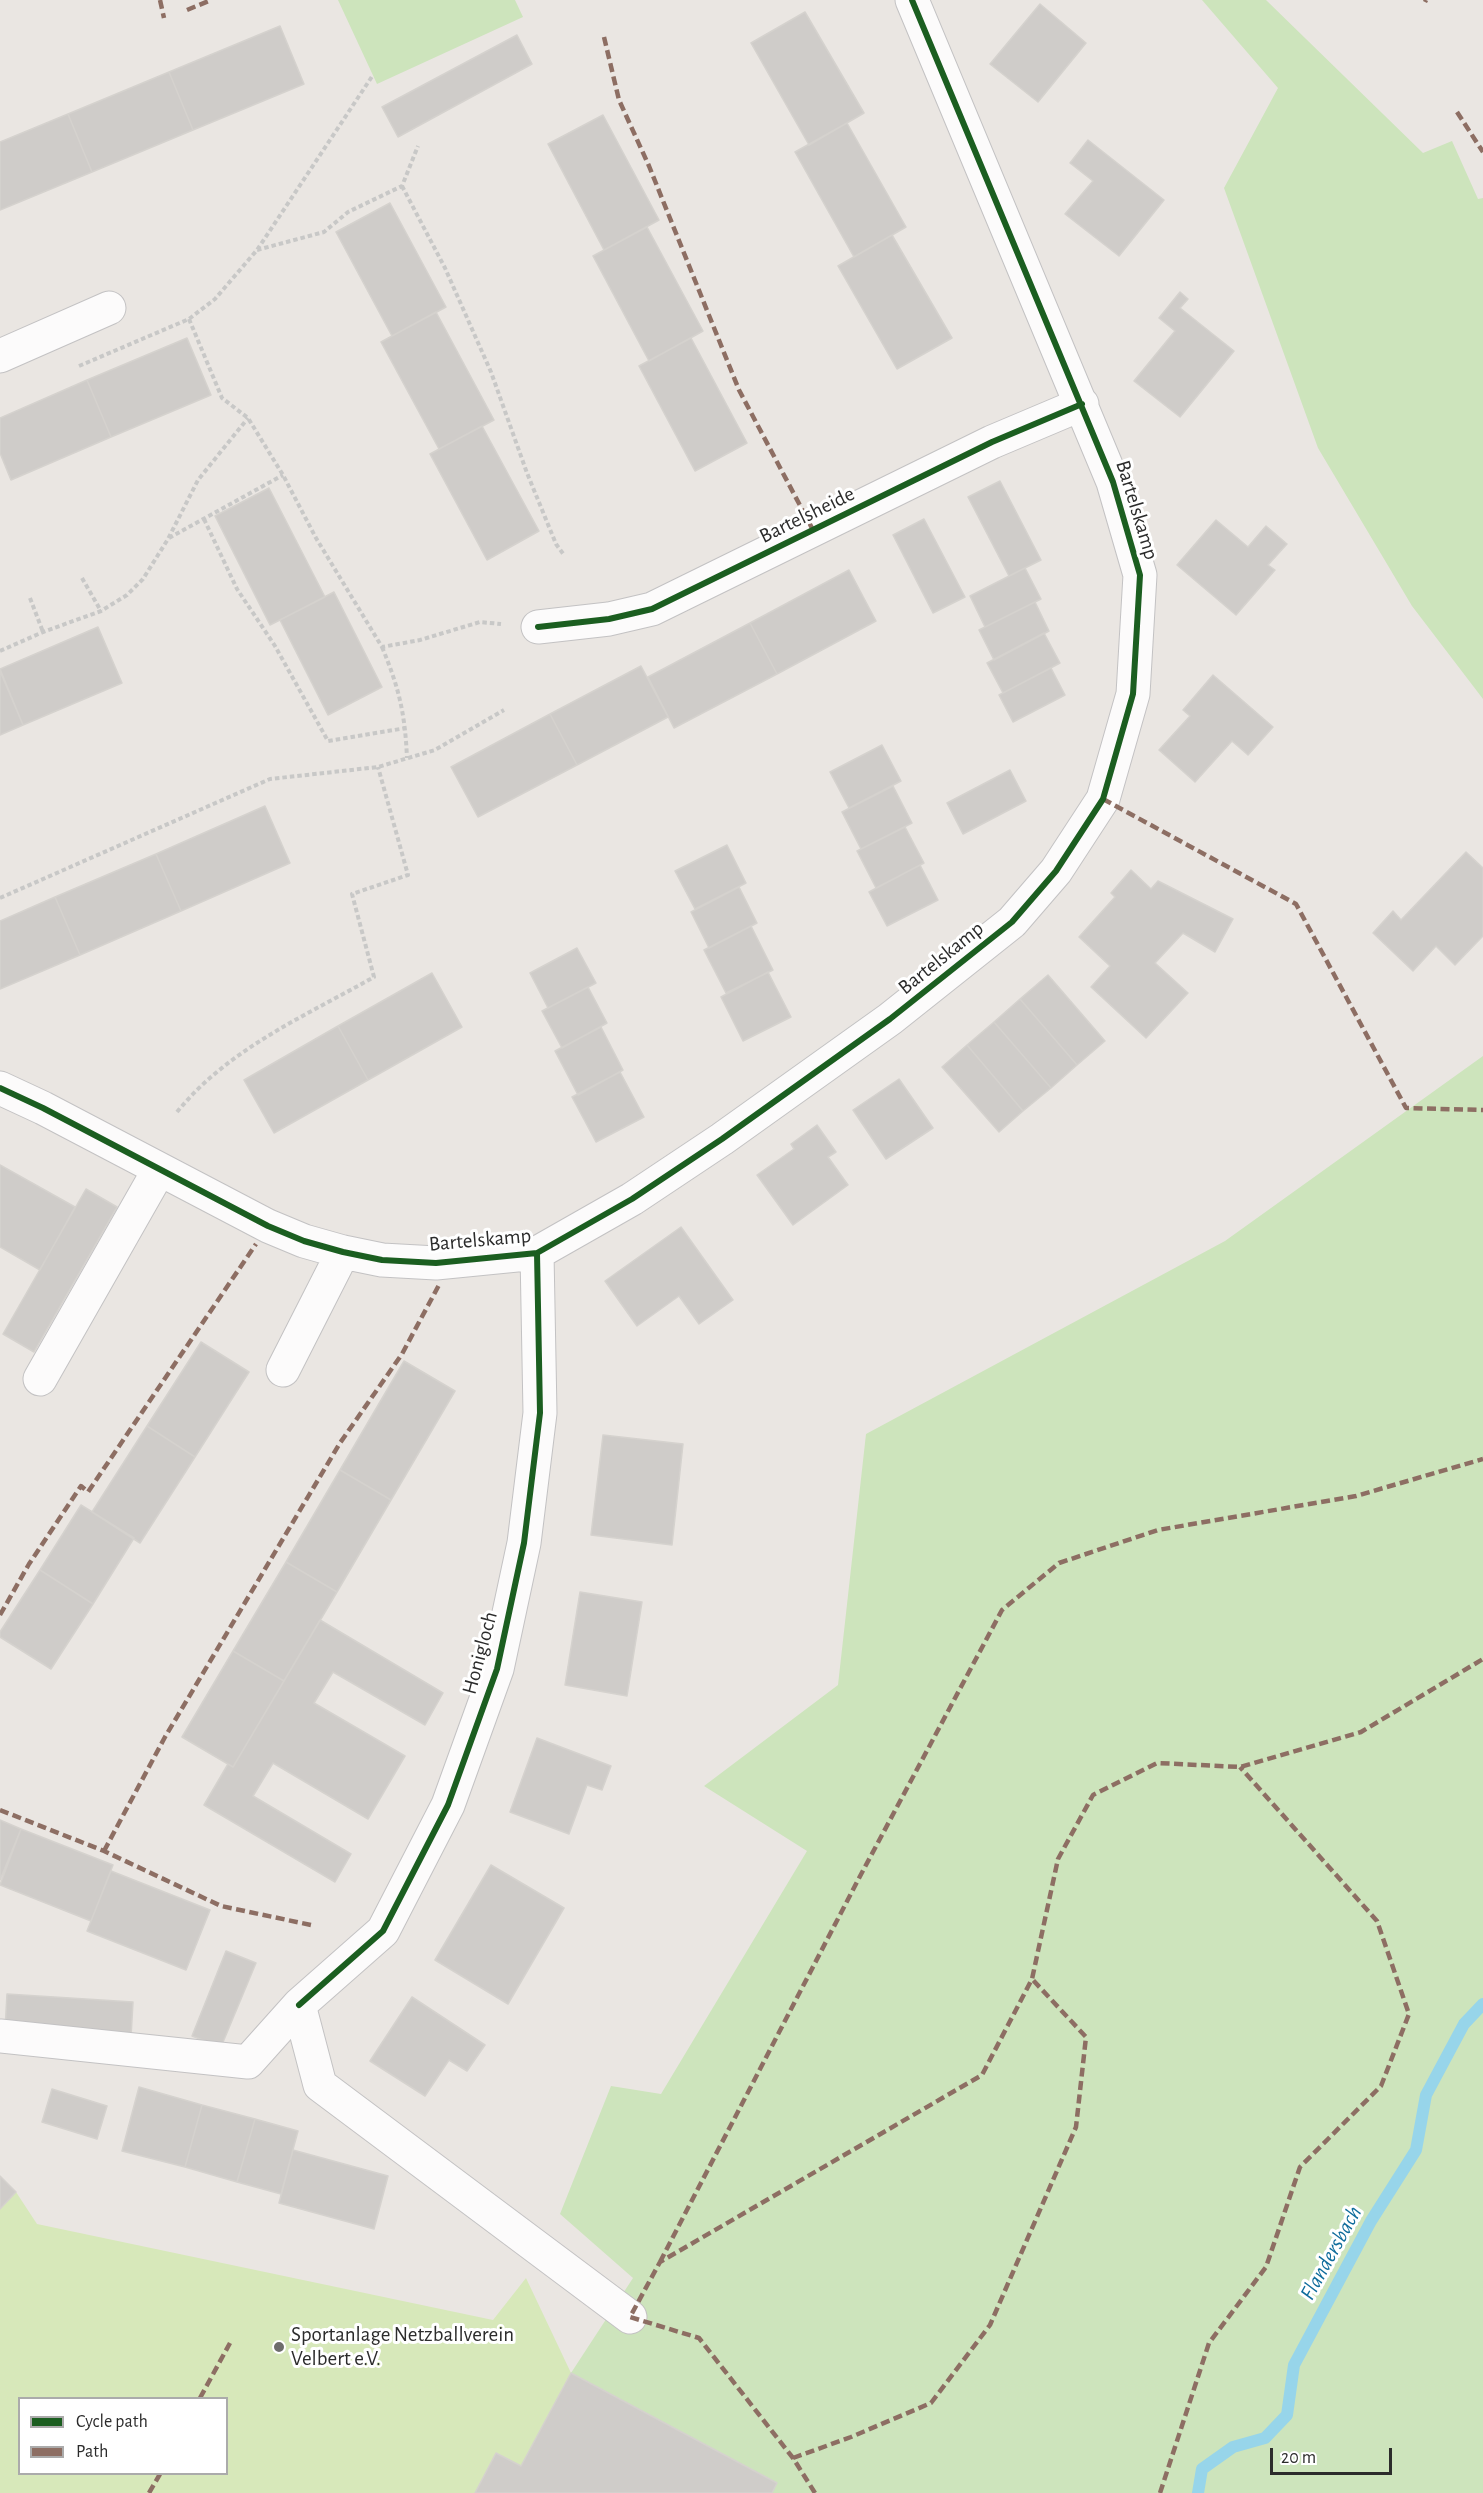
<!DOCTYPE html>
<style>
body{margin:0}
#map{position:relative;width:1483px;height:2493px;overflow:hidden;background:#eae6e2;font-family:"Alegreya Sans",sans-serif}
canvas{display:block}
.legend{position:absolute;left:18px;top:2397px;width:210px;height:78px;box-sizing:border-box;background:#fff;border:2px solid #ababab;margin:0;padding:8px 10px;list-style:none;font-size:18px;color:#2c2c2c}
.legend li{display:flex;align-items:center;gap:12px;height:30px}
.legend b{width:30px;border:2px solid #ababab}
.scale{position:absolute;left:1270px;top:2448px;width:122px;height:27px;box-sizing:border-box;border:3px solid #2c2c2c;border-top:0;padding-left:8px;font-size:18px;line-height:21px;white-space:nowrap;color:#2c2c2c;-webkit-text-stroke:4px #fff;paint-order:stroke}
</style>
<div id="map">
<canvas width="1483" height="2493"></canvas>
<ul class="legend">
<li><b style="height:8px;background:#1b5e20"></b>Cycle path</li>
<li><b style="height:8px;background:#8d6e63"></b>Path</li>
</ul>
<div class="scale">20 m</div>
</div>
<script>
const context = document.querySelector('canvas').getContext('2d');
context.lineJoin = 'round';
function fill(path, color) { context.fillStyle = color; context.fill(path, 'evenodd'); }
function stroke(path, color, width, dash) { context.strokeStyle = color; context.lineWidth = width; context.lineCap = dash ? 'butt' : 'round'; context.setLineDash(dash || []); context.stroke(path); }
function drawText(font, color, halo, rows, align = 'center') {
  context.font = font + ' "Alegreya Sans",sans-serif'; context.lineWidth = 6; context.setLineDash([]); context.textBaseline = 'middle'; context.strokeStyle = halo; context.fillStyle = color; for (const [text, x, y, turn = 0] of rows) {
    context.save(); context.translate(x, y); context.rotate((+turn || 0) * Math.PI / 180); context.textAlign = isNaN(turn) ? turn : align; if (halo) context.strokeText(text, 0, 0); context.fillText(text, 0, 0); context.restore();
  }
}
fill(new Path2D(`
 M338,0H515L523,17L377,84Z
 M1202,0H1266L1423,153L1452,141L1478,199L1483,198V699L1412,606L1318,448L1224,188L1278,88Z
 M1483,1056V2493H772L777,2483L571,2373L633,2278L560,2214L611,2086L661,2094L807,1851L704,1786L838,1685L866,1434L1225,1241Z`), '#cde4bc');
fill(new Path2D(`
 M0,2176L16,2192L37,2224L493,2320L526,2278L571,2373L777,2483L772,2493H0ZM20,2398H226V2474H20Z`), '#d7e8ba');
stroke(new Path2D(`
 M1198,2493L1202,2469L1233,2447L1265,2438L1287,2415L1294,2365L1371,2221L1416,2150L1426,2095L1464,2024L1483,2004`), '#97d5ea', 12);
const building = new Path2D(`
 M1040,4L1086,43L1038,102L990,64Z
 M805,12L864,113L809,145L751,43Z
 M280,26L304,84L193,130L169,72Z
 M517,35L532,64L398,137L382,107Z
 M169,72L193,130L92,172L68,114Z
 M68,114L92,172L0,210V142Z
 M603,115L659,220L604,250L548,144Z
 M847,123L906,227L854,257L795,152Z
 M1088,140L1164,200L1119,256L1065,214L1093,181L1070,163Z
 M390,203L446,307L392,336L336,232Z
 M647,227L703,331L649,361L593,256Z
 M892,235L952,338L897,369L838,266Z
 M1180,292L1188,299L1180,308L1234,351L1180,417L1134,381L1175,331L1159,318Z
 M436,312L494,420L439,449L381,342Z
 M187,338L211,395L111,437L87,380Z
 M691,338L747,443L695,471L639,366Z
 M87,380L111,437L11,480L0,453V418Z
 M482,426L539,531L487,560L430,454Z
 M1000,481L1041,560L1009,576L968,497Z
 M269,488L325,597L270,625L215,516Z
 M924,519L965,597L933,613L893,535Z
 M1216,520L1248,547L1266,526L1287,544L1268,565L1275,570L1236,615L1177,565Z
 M1025,568L1041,599L985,627L970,596Z
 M849,570L876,621L777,674L750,623Z
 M334,592L382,687L328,715L280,620Z
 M1035,602L1049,631L994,660L979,630Z
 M750,623L777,674L674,728L648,677Z
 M98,627L122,683L23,725L0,669Z
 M1044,633L1060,663L1003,693L987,663Z
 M641,666L668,717L577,765L550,714Z
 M1051,668L1065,695L1013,722L999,695Z
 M0,671L23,725L0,735Z
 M1213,675L1273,727L1248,755L1232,741L1195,782L1159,750L1190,716L1183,710Z
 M550,714L577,765L478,817L451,767Z
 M882,745L901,781L849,808L830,772Z
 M1010,770L1026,801L963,834L947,803Z
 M893,786L912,823L861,849L842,812Z
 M265,806L290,863L181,911L156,854Z
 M905,827L924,863L876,888L857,851Z
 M727,845L746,883L695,909L675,871Z
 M1466,852L1483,868V936L1455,965L1436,946L1413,971L1373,933L1393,911L1401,920Z
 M156,854L181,911L80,955L55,897Z
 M920,865L938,900L887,926L869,892Z
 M1131,870L1151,889L1158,881L1233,919L1215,952L1183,933L1155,963L1188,993L1146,1038L1091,987L1110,966L1079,937L1115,897L1111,893Z
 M739,887L757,923L709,948L691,912Z
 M55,897L80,955L0,989V921Z
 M751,926L773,970L726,993L704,950Z
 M577,948L596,983L548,1008L530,973Z
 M768,972L791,1017L743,1041L721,997Z
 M432,973L462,1027L368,1080L338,1026Z
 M1048,975L1105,1041L1077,1065L1020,999Z
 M588,987L607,1023L562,1048L542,1011Z
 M1020,999L1077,1065L1051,1088L994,1022Z
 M994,1022L1051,1088L1023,1111L967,1045Z
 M338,1026L368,1080L274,1133L244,1080Z
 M601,1027L623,1070L578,1095L555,1051Z
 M967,1045L1023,1111L999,1132L942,1067Z
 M620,1072L644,1117L596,1142L572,1097Z
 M899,1079L933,1128L886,1159L853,1110Z
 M817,1125L836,1152L828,1157L848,1185L793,1225L757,1175L794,1149L791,1144Z
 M0,1165L75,1207L40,1270L0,1247Z
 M86,1189L117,1207L34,1352L3,1334Z
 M681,1227L733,1300L699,1324L679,1296L637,1326L605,1281Z
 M201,1342L249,1372L195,1457L147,1426Z
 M404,1361L455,1391L391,1500L340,1470Z
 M147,1426L195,1457L140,1543L92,1512Z
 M603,1435L683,1444L672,1545L591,1535Z
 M340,1470L391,1500L337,1592L286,1562Z
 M81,1505L134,1538L93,1604L40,1570Z
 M286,1562L337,1592L284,1681L233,1651Z
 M40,1570L93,1604L51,1669L0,1637V1632Z
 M580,1592L642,1602L627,1696L565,1685Z
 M320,1620L443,1693L425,1725L333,1672L314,1703L405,1756L368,1819L273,1763L253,1796L351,1854L335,1882L204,1805L228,1764L233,1767Z
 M233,1651L284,1681L233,1767L182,1737Z
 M537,1738L611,1766L602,1790L587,1785L569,1834L510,1812Z
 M0,1820L21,1829L0,1880Z
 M21,1829L113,1865L91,1921L0,1885Z
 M491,1865L564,1908L508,2004L435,1960Z
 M111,1871L210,1910L186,1970L87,1931Z
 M226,1951L256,1963L221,2047L192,2036Z
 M7,1994L133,2002L131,2037L5,2030Z
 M412,1997L485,2045L467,2071L449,2060L425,2096L370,2061Z
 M139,2087L202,2105L185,2167L122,2151Z
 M52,2089L107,2106L97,2139L42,2122Z
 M202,2105L255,2119L237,2182L185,2167Z
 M255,2119L298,2131L281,2194L237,2182Z
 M293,2150L388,2176L374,2229L279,2203Z
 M0,2176L16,2192L0,2209Z
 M571,2373L777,2483L772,2493H475L496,2453L521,2466Z`);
fill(building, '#cfccc9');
stroke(building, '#d5d2ce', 1.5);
const minor = new Path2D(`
 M0,356L109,308
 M538,627L609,619L652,609L992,442L1082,404
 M0,1088L43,1108L268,1226L304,1241L343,1252L382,1260L436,1263L537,1253L632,1199L722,1139L890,1019L1012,922L1056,871L1103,799L1133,694L1140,575L1113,482L912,0
 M283,1370L343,1252
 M40,1379L159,1170
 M299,2005L320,2085L630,2317
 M0,2036L248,2062L299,2005L383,1931L448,1805L497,1669L524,1543L540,1413L537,1253`);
stroke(minor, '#c3c2c3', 35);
stroke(new Path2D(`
 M402,186L445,268L491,372L527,473L556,544L564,555
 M257,250L324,232L348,212L402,186L418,146
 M189,319L222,398L248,418L283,475L316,538L382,647L420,640L480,622L501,624
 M79,366L189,319L215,299L257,250L373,75
 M204,519L237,589L275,646L328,741L406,728
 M169,538L283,475
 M82,578L101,611
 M30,598L43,632
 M382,647C399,688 405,713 407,758
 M0,651L43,632L101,611L127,595L143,579L168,539L198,480L248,418
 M0,898L270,779L378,767L435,750L504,710
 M177,1112C228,1049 305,1016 374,977L352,894L408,875L378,767`), '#c8c8c7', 4, [4.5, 3]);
stroke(minor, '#fcfbfb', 33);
stroke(new Path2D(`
 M160,0L164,18
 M1425,2L1426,0
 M187,10L211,0
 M604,37L619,100L649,166L739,390L813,530
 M1457,112L1483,152
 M1103,799L1296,904L1406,1108L1483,1110
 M0,1615L29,1564L81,1486L88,1492L256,1244
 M0,1810L104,1851L221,1906L311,1925
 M104,1851L165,1737L340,1443L402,1354L439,1285
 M660,2262L858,1880L1002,1610L1059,1563L1158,1530L1356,1496L1483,1459
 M200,2398L230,2343
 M793,2458L851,2437L931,2403L990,2325L1076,2127L1086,2037L1032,1979
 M149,2493L160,2474
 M815,2493L793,2458L699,2338L630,2317L660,2262L982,2075L1032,1979L1058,1859L1093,1795L1157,1763L1240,1767L1361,1732L1483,1659
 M1160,2493L1209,2343L1266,2267L1300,2167L1381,2086L1409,2014L1377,1921L1240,1767`), '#8d6e63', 4.5, [9, 4.5]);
stroke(new Path2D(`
 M538,627L609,619L652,609L992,442L1082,404
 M0,1088L43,1108L268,1226L304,1241L343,1252L382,1260L436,1263L537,1253L632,1199L722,1139L890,1019L1012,922L1056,871L1103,799L1133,694L1140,575L1113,482L912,0
 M299,2005L383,1931L448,1805L497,1669L524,1543L540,1413L537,1253`), '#1b5e20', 6);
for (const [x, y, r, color] of [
 [279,2347,6,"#6e6d6c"]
]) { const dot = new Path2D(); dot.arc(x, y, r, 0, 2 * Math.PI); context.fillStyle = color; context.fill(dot); stroke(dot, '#fff', 2); }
drawText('21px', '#2c2c2c', '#fff', [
 ["Bartelskamp",1137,510,73],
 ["Bartelsheide",807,515,-26],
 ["Bartelskamp",941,958,-39],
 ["Bartelskamp",480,1240,-5],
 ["Honigloch",480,1653,-75]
]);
drawText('21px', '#2c2c2c', '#fff', [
 ["Sportanlage Netzballverein",291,2335],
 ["Velbert e.V.",291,2359]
], 'left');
drawText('italic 22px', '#106d9c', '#fff', [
 ["Flandersbach",1331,2253,-61]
]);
</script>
